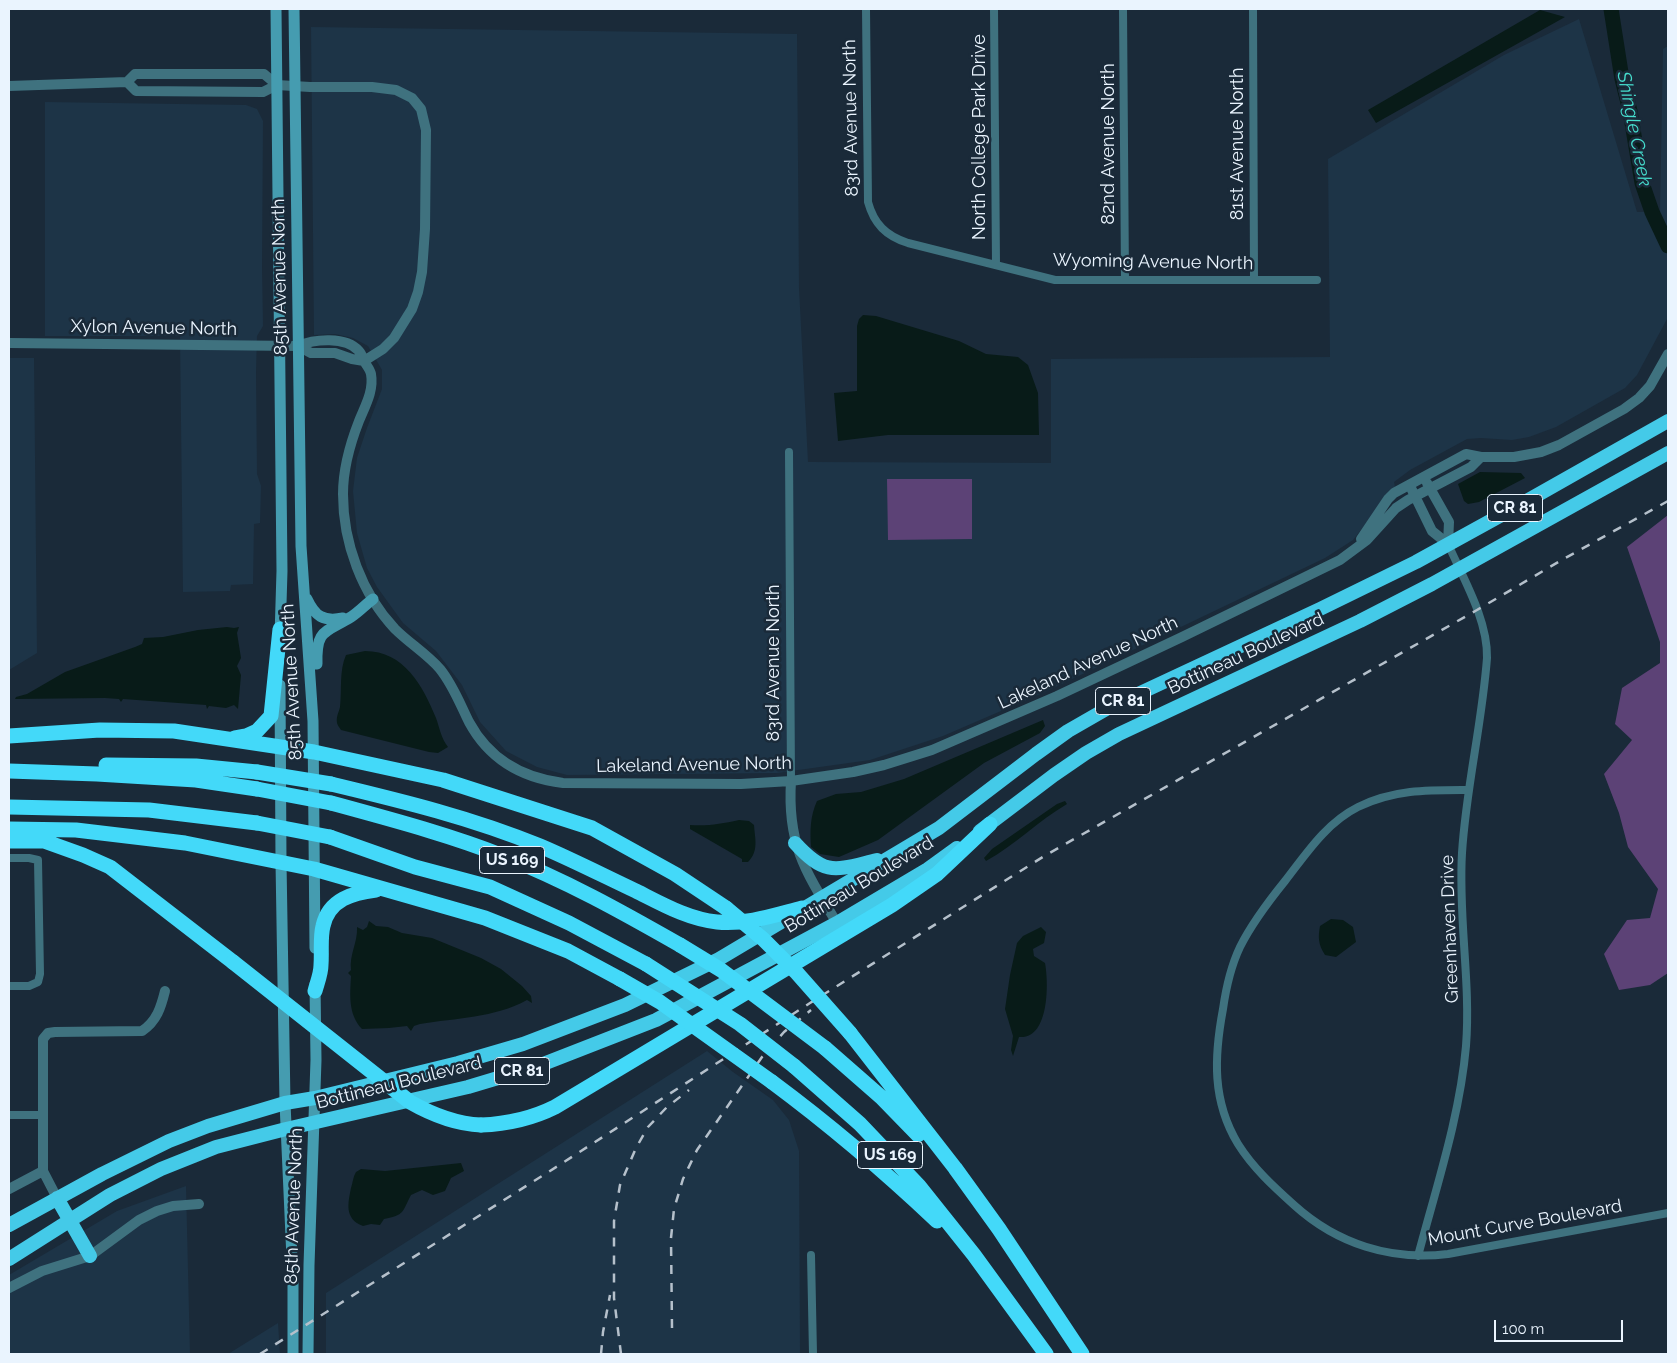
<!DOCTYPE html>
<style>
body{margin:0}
#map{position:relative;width:1677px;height:1363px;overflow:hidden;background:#1a2a39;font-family:Raleway,sans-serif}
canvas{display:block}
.frame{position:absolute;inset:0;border:10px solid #eaf4fe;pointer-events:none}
.scale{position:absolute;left:1494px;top:1320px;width:129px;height:22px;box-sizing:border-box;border:2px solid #eaf4fe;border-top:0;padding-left:6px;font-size:15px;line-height:18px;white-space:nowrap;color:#eaf4fe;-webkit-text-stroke:4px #1a2a39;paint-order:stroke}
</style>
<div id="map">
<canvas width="1677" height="1363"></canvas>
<div class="frame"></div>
<div class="scale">100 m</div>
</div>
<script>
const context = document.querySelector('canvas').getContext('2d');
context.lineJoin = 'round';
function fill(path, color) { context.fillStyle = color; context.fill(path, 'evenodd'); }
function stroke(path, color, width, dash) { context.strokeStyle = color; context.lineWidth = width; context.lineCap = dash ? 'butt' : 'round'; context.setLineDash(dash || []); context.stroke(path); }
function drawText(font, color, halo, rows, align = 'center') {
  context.font = font + ' Raleway,sans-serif'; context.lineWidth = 5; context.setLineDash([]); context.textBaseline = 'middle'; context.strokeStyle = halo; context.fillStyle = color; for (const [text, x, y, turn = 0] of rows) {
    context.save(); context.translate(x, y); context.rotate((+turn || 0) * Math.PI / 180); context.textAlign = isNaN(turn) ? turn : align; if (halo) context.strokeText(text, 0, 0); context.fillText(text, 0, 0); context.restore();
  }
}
fill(new Path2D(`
 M1579,19L1637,212H1660L1663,49L1668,46V319H1667L1637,375L1625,388L1556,427L1529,437L1512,440L1481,438L1467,439L1410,470L1394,482L1395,487L1353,540L1325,558L1045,692L943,736L870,760L777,773L567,775L537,767L506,751L480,722L462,685L436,651L403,623L377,587L367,568L357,533L353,491L357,458L367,428L382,389V370L368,346L353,338L335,334L314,335L311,27L797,34L799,288L808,462L1051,463V359L1330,357L1328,159L1504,55Z
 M45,102L246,105L257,109L263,121L262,267L263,326L257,336L256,372L257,474L261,486L260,523L254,524L253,584L231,585L230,591L183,592L180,336H45Z
 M9,358H34L37,653L9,670Z
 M707,1051L733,1072L773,1100L789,1120L799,1151L800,1354H326V1293Z
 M186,1186L190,1354H9V1275L117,1211Z
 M278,1323L280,1354H228Z`), '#1d3447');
fill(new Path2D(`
 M887,479H972V539L888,540Z
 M1668,515V973L1650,985L1619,990L1604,954L1627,920L1650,918L1658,889L1628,847L1619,813L1604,774L1632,740L1615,724L1622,688L1660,663V642L1627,547Z`), '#5c4276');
fill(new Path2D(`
 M1540,10L1565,17L1376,123L1368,110Z
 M863,315L876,316L959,341L986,354L1018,357L1028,365L1038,393L1039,435H888L838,441L834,393L857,391V326L859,319Z
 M1480,472L1521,473L1525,478L1479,502L1468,504L1464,501L1458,484Z
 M227,627L234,628L239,627L237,633L241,658L237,666L241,675L238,709L234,705L226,708L209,706L207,709L206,705L123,699L121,702L119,699L105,698L15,699L16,697L27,694L65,672L135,647L142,644L144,638L163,637L198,630Z
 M365,651C404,651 423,686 436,718C440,729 441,738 448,747L438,753L429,752L341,730C339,727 338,726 337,723C336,716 339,712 340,707C342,689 339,671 346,655Z
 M1043,720L1045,726L1040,733L984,763L878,840L839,857L820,854L811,847C810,830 810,817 817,801L836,794L861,792L904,779Z
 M1065,801L1067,804C1038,821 1015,845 986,861L984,858L992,849L1057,804Z
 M739,820L749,821L754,825C755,839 759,851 748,862H742V859L690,829V825C709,826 721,824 739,820Z
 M1331,919L1343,920L1353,927L1356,942L1336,957L1325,955C1318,944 1318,937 1320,926Z
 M369,921L376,926L388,927L402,933L432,938L481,958L501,969L522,986L531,996L532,1003L527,1000C494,1018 456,1018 420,1024L414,1026L411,1031L407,1026L389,1028L362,1029C348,1014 350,995 351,976L348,973L351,970C349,955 358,942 357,927L363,930L367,927Z
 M1041,927L1046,932L1044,943L1033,949L1034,956L1045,963C1049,984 1049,1040 1019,1037L1013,1056L1011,1050L1013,1036L1005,1009L1010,975L1017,943L1023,936Z
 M461,1163L464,1171L451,1178L445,1191L433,1195L422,1190L411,1195C402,1212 405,1215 384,1219L380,1225L371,1224L363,1226C344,1219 348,1203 351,1188C353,1182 353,1177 356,1172L361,1169L385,1171Z`), '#081b18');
stroke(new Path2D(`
 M1611,9L1622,79L1630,111L1642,183L1652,212L1668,246`), '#081b18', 15);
stroke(new Path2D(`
 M866,9L868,202C874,224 886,236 908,243L1055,280H1317
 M994,9L996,265
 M1123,9L1125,280
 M1253,9L1254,279
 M789,452L791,781
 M1469,790C1430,790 1395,789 1358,807C1326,823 1306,854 1285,881C1268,902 1252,923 1240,947C1231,966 1226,988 1223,1009C1214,1057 1212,1101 1238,1144C1253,1168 1274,1187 1294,1205C1337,1244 1391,1261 1448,1254L1668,1213
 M9,858H29L38,860L40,974L38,982L29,986H9
 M9,1115H43
 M811,1255L813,1354
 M1418,1256C1436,1188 1460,1116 1466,1046C1471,982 1458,918 1462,853C1466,788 1482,724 1487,658C1488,620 1463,578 1448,544`), '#3f727f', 8);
stroke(new Path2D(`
 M127,82L136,91L263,92L277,85L310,87H372L396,90L412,98L421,109L426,130L425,229L422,272L418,292L412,309L394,338L383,349L364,361
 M9,86L127,82L135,74H264L277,85
 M9,343L298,346C314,339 346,336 359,351C361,353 363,358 364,361C366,365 370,369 371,374C374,391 365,406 359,421C350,444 343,469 343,494C343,543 362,594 395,629C409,643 427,654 440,669C453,685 460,704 469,722C489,759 522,778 563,783L741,784L791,781L853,772L884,765L932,750L1057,696L1182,637L1340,560L1367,540L1396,508L1408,500L1471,467L1481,457
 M298,346L311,353H335L352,359L364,361
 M1427,483L1449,522L1448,544
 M1412,490L1432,531L1448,544
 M1361,539L1388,499L1394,493L1466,454L1481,457H1514L1541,452L1559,445L1624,409L1639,398L1650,386L1668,354
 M791,781C787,844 805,871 837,923
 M9,1189L43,1171
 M57,1198L43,1171V1039L48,1033L55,1032L142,1031C157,1021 161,1007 165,991
 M9,1288L42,1271L90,1256L139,1220L157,1211L173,1206L199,1204`), '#3f727f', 10);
stroke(new Path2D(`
 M276,9L282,571L280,637
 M294,9L301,546L313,721L315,948
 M307,599C315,616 323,622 343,618
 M317,664C316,629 325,633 351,617C359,612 365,605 373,599
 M280,685L281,862L285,1103L293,1281V1354
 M308,1354L309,1265L316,1060L315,984`), '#459cb0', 11);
stroke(new Path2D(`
 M980,831L1054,775L1086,753L1119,734L1360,621L1432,584L1668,453
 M795,843C826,877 835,870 877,860
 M57,1198L90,1256
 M9,1225L102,1174L169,1141L208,1126L285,1103L315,1098L458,1063L523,1044L625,1005L719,959L939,828L1036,754L1068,731L1108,708L1320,609L1416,562L1525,502L1668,421
 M9,1259L110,1195L161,1169L216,1147L286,1129L468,1087L538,1066L656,1020L837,923L928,869L957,848`), '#44cae8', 14);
stroke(new Path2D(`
 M9,736L100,730L174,731L314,752L443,780L592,828L675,874L726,908
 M235,738L246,736L257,731L271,716L280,629
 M106,765L196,766L257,772
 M9,771L97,774L196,780L257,789
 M331,784C402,801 472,818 540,846C573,860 604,876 636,891C662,904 688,919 717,922C746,925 775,915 802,908
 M331,803C389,819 447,834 503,856C565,880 622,912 680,945
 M9,807L149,810L257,823
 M9,829L76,830L185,843L314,869L485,918L568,951L620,979
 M330,837L415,867L490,887L569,923L646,964
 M9,841H44L83,855L110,867L233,962
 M315,991C317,983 321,974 321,965C322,952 320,938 323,926C329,899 353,893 376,890
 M850,1033L955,1168L999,1229L1082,1354
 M825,1048L881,1097L918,1135
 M794,1066L860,1124L919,1186L974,1255L1046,1354
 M772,1082C830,1125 884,1171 937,1221
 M481,1125C508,1124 531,1119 555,1107L892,905L937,874L990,824`), '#43d9f9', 15);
stroke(new Path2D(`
 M672,1328L671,1238L674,1209L683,1179L697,1150L762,1057L784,1032L811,1010
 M260,1354L561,1164L810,1003L1046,855L1477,610L1560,561L1668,501
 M601,1354L603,1332L610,1295
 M621,1354L614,1298V1221L620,1185L636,1148L648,1127L667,1107L689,1090`), '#b5c0cb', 2.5, [9, 9]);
stroke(new Path2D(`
 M257,772L331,784
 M257,789L331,803
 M257,823L330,837
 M726,908L763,939L797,973L850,1033
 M680,945L721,970L825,1048
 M233,962L410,1102C431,1114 456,1124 481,1125
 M646,964L740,1024L794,1066
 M620,979L660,1002L772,1082`), '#43d9f9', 15);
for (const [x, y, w] of [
 [1515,508,55],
 [1123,701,55],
 [512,860,65],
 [522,1071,55],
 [890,1155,65]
]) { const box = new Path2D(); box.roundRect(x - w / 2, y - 13.5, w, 27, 4); context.fillStyle = '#1a2a39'; context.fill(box); stroke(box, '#eaf4fe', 1); }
drawText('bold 16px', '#eaf4fe', null, [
 ["CR 81",1515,508],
 ["CR 81",1123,701],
 ["US 169",512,860],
 ["CR 81",522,1071],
 ["US 169",890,1155]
]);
drawText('18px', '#eaf4fe', '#1a2a39', [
 ["83rd Avenue North",851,118,-91],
 ["North College Park Drive",980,137,-90],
 ["82nd Avenue North",1109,144,-90],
 ["81st Avenue North",1238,144,-90],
 ["Wyoming Avenue North",1153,262,1],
 ["85th Avenue North",280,277,-91],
 ["Xylon Avenue North",154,328,1],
 ["Bottineau Boulevard",1246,654,-25],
 ["83rd Avenue North",774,663,-90],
 ["Lakeland Avenue North",1088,663,-25],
 ["85th Avenue North",292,682,-93],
 ["Lakeland Avenue North",694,765,-1],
 ["Bottineau Boulevard",859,885,-31],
 ["Greenhaven Drive",1450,929,-92],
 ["Bottineau Boulevard",399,1083,-14],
 ["85th Avenue North",294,1206,-88],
 ["Mount Curve Boulevard",1525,1223,-10]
]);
drawText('italic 19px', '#46dece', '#1a2a39', [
 ["Shingle Creek",1634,129,79]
]);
</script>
